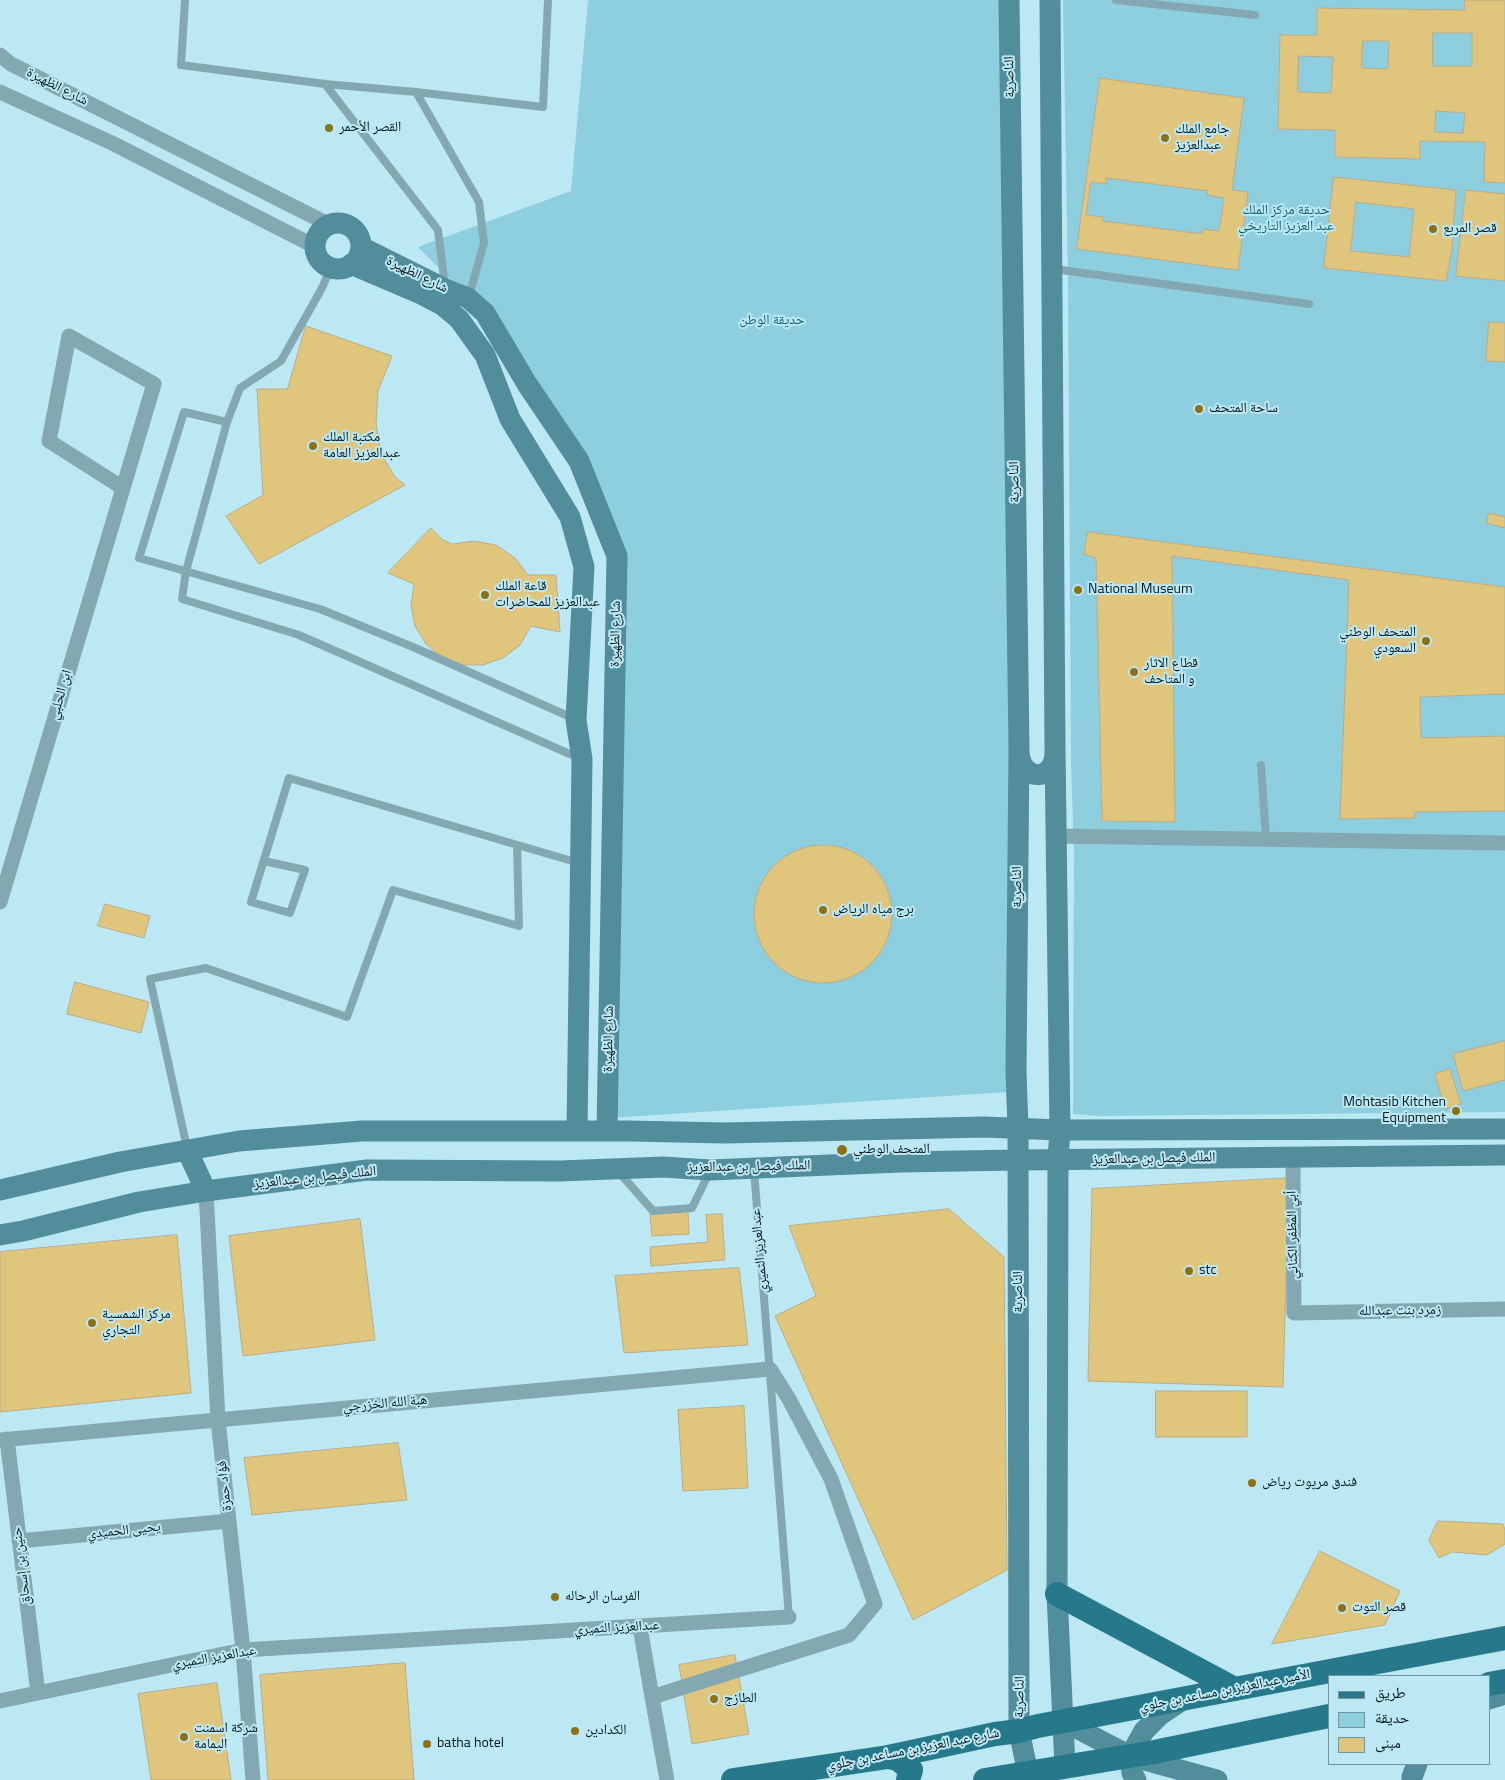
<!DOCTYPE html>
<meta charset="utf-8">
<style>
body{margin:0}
#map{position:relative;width:1505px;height:1780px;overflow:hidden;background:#bce8f3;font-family:"Titillium Web","Noto Naskh Arabic",sans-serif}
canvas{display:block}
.legend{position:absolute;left:1328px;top:1675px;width:162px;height:90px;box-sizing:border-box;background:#bce8f3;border:1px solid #73949c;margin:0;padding:6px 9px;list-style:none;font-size:15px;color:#06161a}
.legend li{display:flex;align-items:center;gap:10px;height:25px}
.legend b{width:25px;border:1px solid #73949c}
</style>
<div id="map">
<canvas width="1505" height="1780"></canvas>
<ul class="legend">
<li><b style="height:6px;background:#25798b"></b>طريق</li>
<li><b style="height:14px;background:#8ecfdf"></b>حديقة</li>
<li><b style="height:14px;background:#e0c57d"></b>مبنى</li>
</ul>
</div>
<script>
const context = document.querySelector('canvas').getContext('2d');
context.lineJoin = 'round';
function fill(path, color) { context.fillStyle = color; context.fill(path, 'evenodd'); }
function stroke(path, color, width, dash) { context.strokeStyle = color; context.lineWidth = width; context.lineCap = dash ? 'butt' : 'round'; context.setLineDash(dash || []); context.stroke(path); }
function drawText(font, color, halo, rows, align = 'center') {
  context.font = font + ' "Titillium Web","Noto Naskh Arabic",sans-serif'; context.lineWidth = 4; context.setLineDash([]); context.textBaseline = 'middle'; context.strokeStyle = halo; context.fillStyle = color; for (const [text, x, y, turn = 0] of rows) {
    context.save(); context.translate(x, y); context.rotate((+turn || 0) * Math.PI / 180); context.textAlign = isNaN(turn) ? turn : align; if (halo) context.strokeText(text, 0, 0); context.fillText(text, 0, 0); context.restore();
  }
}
fill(new Path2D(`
 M588,0H1006L1016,748L1008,1092L609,1118L614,555L576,460L482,312L418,247L571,191Z
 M1063,0H1505V1112L1097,1116L1073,1114L1074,854L1071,765L1068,281Z`), '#8ecfdf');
const building = new Path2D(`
 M1465,0H1505V183L1484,182L1485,142L1420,141V159L1335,157V130L1278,129L1280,35H1317V8L1464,10ZM1433,33H1472V66H1433ZM1363,41H1389L1388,69L1362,68ZM1299,56L1333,57L1331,93L1298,92ZM1436,111L1465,113L1463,133L1435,132Z
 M1100,78L1244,98L1232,190L1248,192L1238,270L1077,249ZM1107,178L1208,191L1207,195L1224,198L1219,231L1203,229L1202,234L1103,221V217L1086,215L1091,182L1106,184Z
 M1334,177L1456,190L1452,249L1446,281L1324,268ZM1356,202L1414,209L1409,257L1351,251Z
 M1466,190L1505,194V281L1456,276Z
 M1489,322L1505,323V362L1486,361Z
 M306,326L392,356L378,391L376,423L380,447L386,462L395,477L405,485L259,564L226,516L263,495L257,389H287Z
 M1489,513L1505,517V528L1487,523Z
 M431,528L443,540L452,544L474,541L496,545L515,558L528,575H556L560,632L531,626L520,645L503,658L483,665H462L442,658L426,644L415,626L411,606L414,584L388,573Z
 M1088,532L1505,587V694L1420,697L1421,738L1505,736V811L1415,812V818L1340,819L1349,580L1172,556L1175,822L1102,821L1096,558L1084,554Z
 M754 914a69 69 0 1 1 138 0a69 69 0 1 1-138 0Z
 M105,904L150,916L144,938L98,926Z
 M75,982L149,1002L141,1033L67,1014Z
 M1505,1041V1080L1463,1091L1453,1054Z
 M1450,1069L1461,1104L1445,1109L1435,1074Z
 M1289,1178L1283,1387L1088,1381L1092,1189Z
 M949,1209L1004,1257L1007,1570L913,1620L775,1316L816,1296L789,1226Z
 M688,1212L689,1234L652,1236L650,1214Z
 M722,1214L725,1260L651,1266L650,1247L708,1242L706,1215Z
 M360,1219L375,1340L243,1356L229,1236Z
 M177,1235L191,1393L0,1412V1252Z
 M739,1268L748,1345L624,1353L615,1276Z
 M1156,1391H1247V1437H1156Z
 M744,1406L748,1488L683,1491L678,1410Z
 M398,1443L407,1500L252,1515L244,1458Z
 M1438,1521L1503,1524L1505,1530V1544L1487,1555L1452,1552L1439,1558L1429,1540Z
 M1320,1551L1400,1591L1385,1625L1272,1644Z
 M735,1655L749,1734L692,1744L679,1665Z
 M405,1663L414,1780H268L260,1675Z
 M217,1683L231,1780H151L138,1694Z`);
fill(building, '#e0c57d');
stroke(building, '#b9ad8b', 1);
stroke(new Path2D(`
 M185,0L181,65L325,84L416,92L543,107L548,0
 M1116,0L1255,15
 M325,84L438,230L445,286
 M416,92L479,202L484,243L469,296
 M331,267L322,288L281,361L240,388L227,422L186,571L182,599L299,635L579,758
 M1054,269L1309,304
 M227,422L184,412L139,558L320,609L413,647L575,719
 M1261,765L1266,839
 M264,861L305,870L290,913L251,902L289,778L579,863
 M187,1148L150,979L206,968L347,1017L393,890L519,926L517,845
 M754,1170L789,1617
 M618,1171L653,1211L692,1208L709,1173`), '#83a8b2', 8);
stroke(new Path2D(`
 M0,55L11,64L330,225
 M0,92L112,143L316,247
 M1056,836L1505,843
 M0,902L154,384L69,336L49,441L123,488
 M1293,1157L1294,1313L1505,1309
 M206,1191L218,1420L243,1650L253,1780
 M7,1439L38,1693
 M0,1440L770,1369
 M19,1541L229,1521
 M640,1627L652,1697
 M0,1701L243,1650L789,1617
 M667,1780L652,1697L849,1635L875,1604L831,1479L789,1399L770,1369`), '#83a8b2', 15);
stroke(new Path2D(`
 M1009,0L1019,749L1016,1072L1018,1128L1019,1731L1028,1773L1043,1778
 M1050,0L1055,749L1060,1130L1058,1160L1057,1594L1065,1767
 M315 246a23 23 0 1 1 46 0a23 23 0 1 1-46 0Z
 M361,247L445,289L468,298L485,313L527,384L579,461L617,556L607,1131
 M351,264L419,293L442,305L459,319L485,355L510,419L570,517L584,567L576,720L582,759L577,1131
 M1019,752C1021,782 1054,782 1055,753
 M187,1150L206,1191
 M0,1190L120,1162L239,1141L362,1131H630L725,1133L984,1127L1060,1130L1505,1129
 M0,1235L23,1231L139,1202L206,1191L367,1170L560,1171L663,1167L710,1170L900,1162L1018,1160L1505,1155
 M1489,1699L1505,1694
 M1063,1721L1130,1756L1217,1780
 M1136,1780L1132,1773L1130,1756L1144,1731L1160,1715L1184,1699
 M1412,1780V1777L1417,1764`), '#528d9b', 21);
stroke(new Path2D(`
 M1057,1594L1235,1689
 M1489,1684L1505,1681
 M888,1757L898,1759L911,1770L908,1780
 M733,1780L888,1757L995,1734L1019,1731L1038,1726L1505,1638
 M985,1780L1154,1752L1329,1716`), '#25798b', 24);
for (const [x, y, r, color] of [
 [329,128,5,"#8e7115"],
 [1165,138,5,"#8e7115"],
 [1433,229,5,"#8e7115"],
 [1199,409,5,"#8e7115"],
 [313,446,5,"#8e7115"],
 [1078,590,5,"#8e7115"],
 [485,595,5,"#8e7115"],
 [1426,641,5,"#8e7115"],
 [1134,672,5,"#8e7115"],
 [823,910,5,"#8e7115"],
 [1456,1111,5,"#8e7115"],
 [842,1150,6,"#8e7115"],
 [1189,1271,5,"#8e7115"],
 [92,1323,5,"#8e7115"],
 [1252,1483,5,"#8e7115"],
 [555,1597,5,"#8e7115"],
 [1342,1608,5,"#8e7115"],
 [714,1699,5,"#8e7115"],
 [575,1731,5,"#8e7115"],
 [184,1737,5,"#8e7115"],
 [427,1744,5,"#8e7115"]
]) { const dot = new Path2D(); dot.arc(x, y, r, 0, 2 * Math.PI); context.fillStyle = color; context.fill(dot); stroke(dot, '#bce8f3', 2); }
drawText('14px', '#06161a', '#bce8f3', [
 ["الناصرية",1010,77,-91],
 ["شارع الظهيرة",57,87,27],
 ["شارع الظهيرة",417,275,26],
 ["الناصرية",1015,482,-91],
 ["شارع الظهيرة",616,634,-89],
 ["ابن الحلبي",61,695,-74],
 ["الناصرية",1018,887,-90],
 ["شارع الظهيرة",609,1039,-89],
 ["الملك فيصل بن عبدالعزيز",1154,1159,-1],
 ["الملك فيصل بن عبدالعزيز",749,1167,-1],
 ["الملك فيصل بن عبدالعزيز",315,1178,-6],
 ["أبي المظفر الكناني",1293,1235,-91],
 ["عبدالعزيز الثميري",760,1251,-95],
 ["الناصرية",1019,1292,-90],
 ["زمرد بنت عبدالله",1400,1311,-1],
 ["هبة الله الخزرجي",385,1404,-5],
 ["فؤاد حمزة",225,1486,-96],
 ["يحيى الحميدي",124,1531,-6],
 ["حنين بن إسحاق",22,1566,-97],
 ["عبدالعزيز الثميري",617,1628,-3],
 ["عبدالعزيز الثميري",214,1658,-10],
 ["الأمير عبدالعزيز بن مساعد بن جلوي",1225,1691,-11],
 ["الناصرية",1020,1697,-89],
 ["شارع عبد العزيز بن مساعد بن جلوي",913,1750,-11]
]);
drawText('14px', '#06161a', '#bce8f3', [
 ["القصر الأحمر",339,128],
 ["جامع الملك",1175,130],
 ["عبدالعزيز",1175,146],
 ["قصر المربع",1443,229],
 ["ساحة المتحف",1209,409],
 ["مكتبة الملك",323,438],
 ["عبدالعزيز العامة",323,454],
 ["قاعة الملك",495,587],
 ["عبدالعزيز للمحاضرات",495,603],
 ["National Museum",1088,590],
 ["المتحف الوطني",1416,633,"right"],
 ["السعودي",1416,649,"right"],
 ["قطاع الاثار",1144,664],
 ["و المتاحف",1144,680],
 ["برج مياه الرياض",833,910],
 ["Mohtasib Kitchen",1446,1103,"right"],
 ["Equipment",1446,1119,"right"],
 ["المتحف الوطني",853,1150],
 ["stc",1199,1271],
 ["مركز الشمسية",102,1315],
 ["التجاري",102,1331],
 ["فندق مريوت رياض",1262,1483],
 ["الفرسان الرحاله",565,1597],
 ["قصر التوت",1352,1608],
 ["الطازج",724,1699],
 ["شركة اسمنت",194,1729],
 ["اليمامة",194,1745],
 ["الكدادين",585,1731],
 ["batha hotel",437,1744]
], 'left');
drawText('14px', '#106171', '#bce8f3', [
 ["حديقة مركز الملك",1286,211],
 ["عبد العزيز التاريخي",1286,227],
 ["حديقة الوطن",772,321]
]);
</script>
